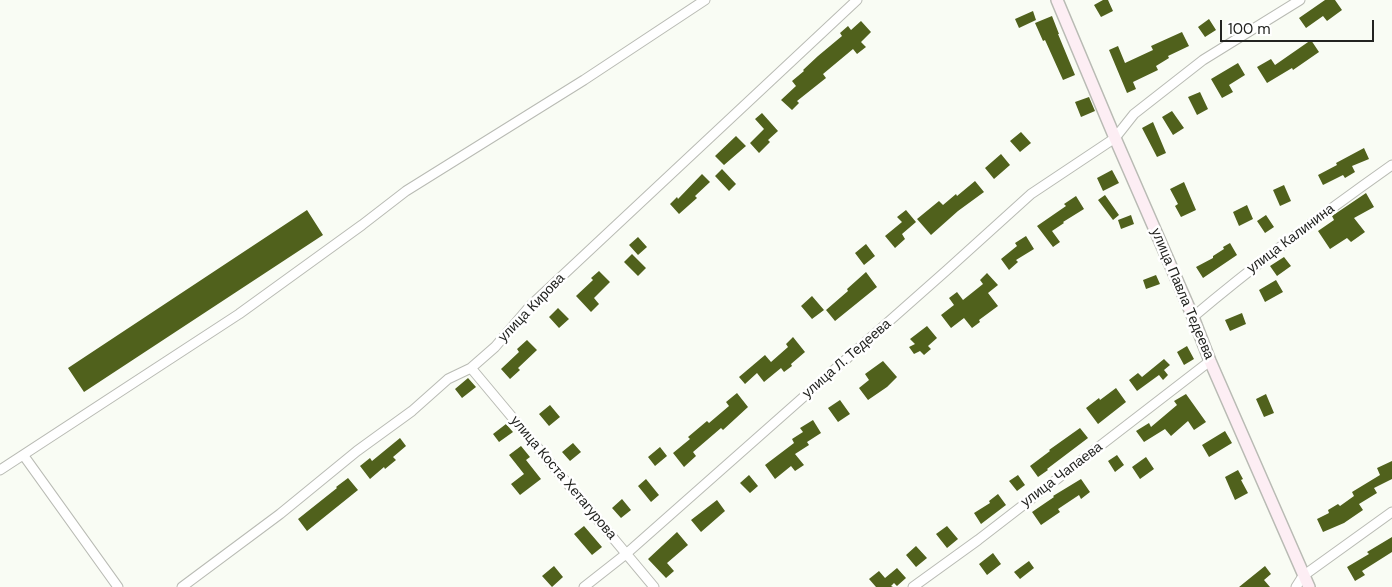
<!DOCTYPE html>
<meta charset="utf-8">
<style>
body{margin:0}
#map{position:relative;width:1392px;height:587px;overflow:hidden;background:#f9fcf4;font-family:"DM Sans",sans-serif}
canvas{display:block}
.scale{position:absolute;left:1220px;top:20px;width:154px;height:22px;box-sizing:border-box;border:2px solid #232421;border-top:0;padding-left:6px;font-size:15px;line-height:18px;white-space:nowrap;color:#232421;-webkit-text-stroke:4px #fff;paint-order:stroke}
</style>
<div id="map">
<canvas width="1392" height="587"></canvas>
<div class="scale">100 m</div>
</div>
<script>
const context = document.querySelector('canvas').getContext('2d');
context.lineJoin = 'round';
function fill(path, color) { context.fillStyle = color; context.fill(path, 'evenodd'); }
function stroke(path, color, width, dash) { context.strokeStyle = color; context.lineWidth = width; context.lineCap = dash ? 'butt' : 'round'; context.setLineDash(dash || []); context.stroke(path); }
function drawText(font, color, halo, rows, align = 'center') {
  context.font = font + ' "DM Sans",sans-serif'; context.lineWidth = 5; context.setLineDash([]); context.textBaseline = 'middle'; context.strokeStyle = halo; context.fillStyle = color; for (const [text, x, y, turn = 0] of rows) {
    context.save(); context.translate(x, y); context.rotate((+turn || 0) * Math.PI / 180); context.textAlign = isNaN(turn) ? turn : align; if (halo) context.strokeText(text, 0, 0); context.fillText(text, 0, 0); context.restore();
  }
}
fill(new Path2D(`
 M1103,0H1108L1113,11L1101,17L1094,5Z
 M1325,0H1335L1342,10L1327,21L1323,16L1306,28L1299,18Z
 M1033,11L1036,20L1019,28L1015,19Z
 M1052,16L1059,34H1058L1075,75L1063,80L1045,40L1043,41L1035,23Z
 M1209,19L1216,30L1205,37L1198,27Z
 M861,21L871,32L861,42L866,47L857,54L853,49L823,74L826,78L797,101L799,103L792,110L781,100L796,86L792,81L804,71L803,70L818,56L842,36L840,33L848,26L851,30Z
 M1182,32L1189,46L1168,56L1169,58L1156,66L1158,70L1133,82L1136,89L1127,93L1109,50L1118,46L1125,63L1153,50L1151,46Z
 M1311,40L1319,52L1293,70L1292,68L1267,83L1257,67L1271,59L1275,65Z
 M1238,63L1245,75L1229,85L1233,92L1222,98L1211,79Z
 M1200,92L1208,109L1197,115L1188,97Z
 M1089,97L1095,111L1081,117L1075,102Z
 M1172,111L1184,128L1173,135L1162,117Z
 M762,113L778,131L768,140L770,142L759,153L750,143L764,129L755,119Z
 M1153,122L1166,153L1157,157L1142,128Z
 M1021,132L1031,143L1020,152L1010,141Z
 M736,136L746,146L724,165L715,156Z
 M1364,148L1369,159L1352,166L1355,172L1345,178L1343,175L1323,185L1318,175L1337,165L1336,163Z
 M1001,154L1010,165L994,179L985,168Z
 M722,169L736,184L729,191L715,176Z
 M1112,170L1119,183L1103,191L1097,178Z
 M702,174L710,182L695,196L697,198L679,214L670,204L677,197L678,199Z
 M975,181L984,192L958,211L931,235L917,219L939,201L943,205L956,194L957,196Z
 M1184,182L1196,210L1181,217L1175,206L1178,204L1170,189Z
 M1284,185L1291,201L1280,206L1273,190Z
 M1366,193L1374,207L1354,218L1365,232L1351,242L1347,238L1330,249L1318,231L1334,220L1332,216Z
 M1105,195L1119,215L1113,220L1098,200Z
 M1076,196L1084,209L1063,222L1064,223L1052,231L1060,242L1053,247L1037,226L1066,206L1064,204Z
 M1247,205L1253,219L1239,226L1233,212Z
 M307,210L323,235L84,392L68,368Z
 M906,210L916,222L902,234L905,239L895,248L885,236L902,222L897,217Z
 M1131,215L1134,224L1121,229L1118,220Z
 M1266,215L1274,227L1265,233L1257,221Z
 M1026,236L1034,249L1016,260L1018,262L1009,270L1001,259L1017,246L1015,243Z
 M638,237L647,247L638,255L629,245Z
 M1230,243L1237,255L1203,278L1196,267L1213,258V256L1224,249L1223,247Z
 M866,244L875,256L864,265L855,253Z
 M632,254L646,268L638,276L624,262Z
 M1284,257L1291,266L1277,276L1270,266Z
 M599,271L610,282L594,298L599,304L591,312L576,296L593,280L591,278Z
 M866,272L877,287L835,321L826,310L848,291L847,289Z
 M987,273L998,285L988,293L998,306L979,320L980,322L972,328L964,318L951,328L941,315L954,305L949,298L957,292L963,300L983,284L980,280Z
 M1156,275L1160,284L1146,289L1143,280Z
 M1276,280L1283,292L1265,302L1259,290Z
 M812,296L824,310L812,319L801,306Z
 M558,308L569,319L559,328L549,317Z
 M1242,313L1246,324L1230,331L1225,320Z
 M927,326L937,338L928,346L931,349L924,355L920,351L914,354L909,347L915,344L910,339Z
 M793,337L805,352L791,364L792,366L784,372L781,368L764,382L757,373L745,384L739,377L765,355L771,362L788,347L786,344Z
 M527,340L537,350L518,368L520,370L510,379L501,369L519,352L517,349Z
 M1187,346L1194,359L1184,365L1177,352Z
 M1164,359L1170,365L1164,370L1168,375L1163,380L1159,375L1137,391L1129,380L1138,373L1142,377Z
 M883,361L897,377L887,387L868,400L859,388L869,380L865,374Z
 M468,378L476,387L462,398L455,389Z
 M1116,388L1126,402L1098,424L1086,408L1099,398L1100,400Z
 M737,393L748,407L723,430L721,428L693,452L696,456L684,467L673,453L690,439L688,437L707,421L709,423L729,406L726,402Z
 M1186,394L1206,422L1194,430L1188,421L1171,436L1165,429L1144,442L1136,431L1149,423L1151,427L1177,405L1174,401Z
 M1266,394L1274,413L1264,417L1256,399Z
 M840,400L850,414L838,422L828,408Z
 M550,405L560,417L549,426L539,414Z
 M813,420L821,433L807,442L809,445L795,454L804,465L795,471L791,466L775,479L765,465L794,443L792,439L803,432L800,428Z
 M506,424L513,432L499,442L493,434Z
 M1080,428L1088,438L1047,469L1048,470L1038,477L1030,466L1050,451L1049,450Z
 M1225,431L1232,443L1209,457L1202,445Z
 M400,438L406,446L393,457L396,460L385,469L384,467L370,479L360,466L370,458L372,461Z
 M573,443L581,452L570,461L562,452Z
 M521,446L530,457L526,460L541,479L520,495L511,484L524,474L509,455Z
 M660,447L667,456L655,466L648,457Z
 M1117,455L1124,465L1115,472L1108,461Z
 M1146,457L1154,469L1140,479L1132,467Z
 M1392,461V479L1374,488L1377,493L1359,504L1363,510L1344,523L1323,532L1317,519L1329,513L1328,510L1338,504L1340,506L1354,496L1352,492L1380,475L1377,468Z
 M1238,470L1243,479L1241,480L1248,493L1235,500L1225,477Z
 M749,475L758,486L750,493L740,483Z
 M1018,475L1025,485L1017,491L1009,481Z
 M348,478L358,490L307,531L298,519L337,488L336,487Z
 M646,479L659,495L651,502L638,486Z
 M1081,479L1090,492L1081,499L1079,495L1058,509L1060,512L1041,525L1032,512L1054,497L1053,496Z
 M998,494L1006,505L981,524L974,513L990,503L989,501Z
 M622,499L631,510L621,518L612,508Z
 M717,500L725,511L701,532L691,520Z
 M584,526L602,547L592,555L574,534Z
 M947,526L958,539L947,548L936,534Z
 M677,532L688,545L667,563L674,571L666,578L648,559Z
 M1392,537V552L1362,571L1365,575L1355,581L1347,567L1369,554L1367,552Z
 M916,546L927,558L916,567L906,555Z
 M993,553L1001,564L987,575L979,564Z
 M1029,561L1034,568L1020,579L1014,572Z
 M554,566L563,577L552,587L542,576Z
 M1265,566L1271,574L1264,580L1270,587H1239Z
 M897,568L906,578L897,586L894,583L891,586L893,587H876L869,579L879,571L885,578Z`), '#50611c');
const street = new Path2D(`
 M1193,317C1257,263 1324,213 1392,165
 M471,368L654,587
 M24,456L118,587
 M0,470L239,314L362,225L406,191L584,80L705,0
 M182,587L280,514L357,451L412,411L448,379L471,368L495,347L531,305L857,0
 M584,587L626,554L947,270L1031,194L1115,138L1134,114L1203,60L1300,0
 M913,587L978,540L1210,361
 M1296,587L1303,576L1392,512`);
const secondary = new Path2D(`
 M1057,0L1115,138L1193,317L1210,361L1309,587`);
stroke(street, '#b9bbb4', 11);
stroke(secondary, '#b9bbb4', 14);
stroke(street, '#fff', 9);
stroke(secondary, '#fdeef4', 11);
drawText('14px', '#232421', '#fff', [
 ["улица Калинина",1291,239,-37],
 ["улица Павла Тедеева",1182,294,67],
 ["улица Кирова",532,308,-46],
 ["улица Л. Тедеева",847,359,-41],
 ["улица Чапаева",1062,475,-37],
 ["улица Коста Хетагурова",563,478,50]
]);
</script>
